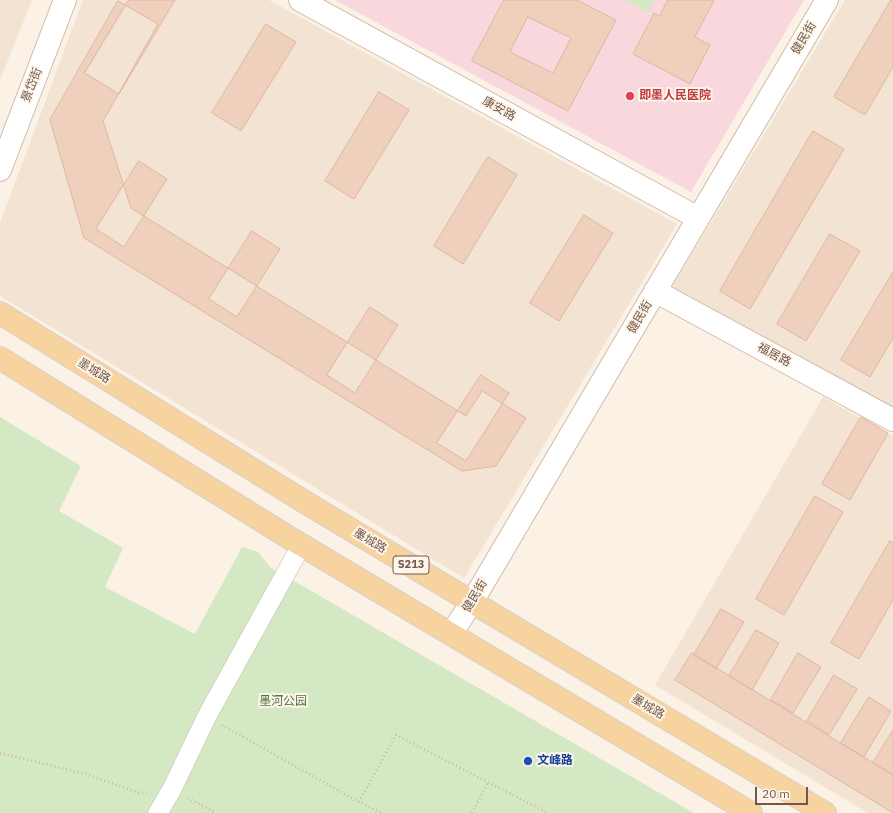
<!DOCTYPE html>
<meta charset="utf-8">
<style>
body{margin:0}
#map{position:relative;width:893px;height:813px;overflow:hidden;background:#fbf2e5;font-family:"IBM Plex Sans",sans-serif}
canvas{display:block}
.scale{position:absolute;left:755px;top:787px;width:53px;height:18px;box-sizing:border-box;border:2px solid #72584b;border-top:0;padding-left:5px;font-size:12px;line-height:14px;white-space:nowrap;color:#72584b;-webkit-text-stroke:3px #fef6ea;paint-order:stroke}
</style>
<div id="map">
<canvas width="893" height="813"></canvas>
<div class="scale">20 m</div>
</div>
<script>
const context = document.querySelector('canvas').getContext('2d');
context.lineJoin = 'round';
function fill(path, color) { context.fillStyle = color; context.fill(path, 'evenodd'); }
function stroke(path, color, width, dash) { context.strokeStyle = color; context.lineWidth = width; context.lineCap = dash ? 'butt' : 'round'; context.setLineDash(dash || []); context.stroke(path); }
function drawText(font, color, halo, rows, align = 'center') {
  context.font = font + ' "IBM Plex Sans","Noto Sans SC",sans-serif'; context.lineWidth = 4; context.setLineDash([]); context.textBaseline = 'middle'; context.strokeStyle = halo; context.fillStyle = color; for (const [text, x, y, turn = 0] of rows) {
    context.save(); context.translate(x, y); context.rotate((+turn || 0) * Math.PI / 180); context.textAlign = isNaN(turn) ? turn : align; if (halo) context.strokeText(text, 0, 0); context.fillText(text, 0, 0); context.restore();
  }
}
fill(new Path2D(`
 M0,0H32L0,80Z
 M83,0H269L677,224L464,578L0,296V223Z
 M845,0H893V410L672,287Z
 M823,397L893,436V813H868L655,685Z`), '#f2e3d3');
fill(new Path2D(`
 M335,0H804L691,192Z`), '#f8d8dd');
fill(new Path2D(`
 M625,0H655L648,12Z
 M0,417L81,466L59,511L123,548L105,587L195,634L242,547L258,552L270,567L694,813H0Z`), '#d4e8c4');
const building = new Path2D(`
 M129,0H175L119,94L85,73Z
 M504,0H577L616,20L568,111L472,61ZM528,17L571,38L553,73L510,52Z
 M668,0H714L695,37L710,45L690,84L633,54L654,13L659,16Z
 M891,0H893V67L865,115L834,97Z
 M118,1L158,24L103,121L131,208L466,416L482,391L526,418L496,466L462,471L84,238L50,120Z
 M266,24L296,42L241,131L212,113Z
 M379,92L409,110L354,199L325,181Z
 M813,131L844,149L750,309L720,291Z
 M488,157L517,175L463,264L434,246Z
 M139,161L167,179L124,247L96,229Z
 M584,215L613,233L559,321L530,303Z
 M252,231L280,249L237,317L209,299Z
 M830,234L860,251L806,341L777,324Z
 M893,272V338L870,377L841,360Z
 M370,307L398,325L355,393L327,375Z
 M481,375L509,393L466,461L437,443Z
 M861,417L888,433L850,500L822,484Z
 M815,496L843,512L784,615L756,599Z
 M890,541L893,543V600L859,659L831,643Z
 M721,609L744,622L716,669L694,655Z
 M756,630L779,643L752,690L729,676Z
 M692,653L893,775V813L675,680Z
 M798,653L821,667L793,713L771,700Z
 M834,675L857,689L829,735L807,721Z
 M869,697L891,711L864,757L841,743Z
 M893,730V775L873,763Z`);
fill(building, '#efd0bd');
stroke(building, '#e1b69f', 1);
const street = new Path2D(`
 M158,813L172,789L207,716L302,544`);
const secondary = new Path2D(`
 M300,0L698,218
 M0,170L65,0
 M655,291L893,420
 M451,634L472,602L827,0`);
const primary = new Path2D(`
 M0,313L308,504L825,813
 M0,358L288,537L751,813`);
stroke(street, '#ccb9ab', 20);
stroke(secondary, '#d1bbac', 24);
stroke(primary, '#d8d0cd', 24);
stroke(new Path2D(`
 M222,725L359,802L381,813
 M0,753L86,774L139,793L149,792
 M188,798L216,813
 M359,802L396,735L548,813
 M472,813L488,782`), '#d4b3a1', 2.5, [1, 3]);
stroke(street, '#fff', 19);
stroke(secondary, '#fff', 22);
stroke(primary, '#f7d3a0', 22);
for (const [x, y, r, color] of [
 [630,96,5,"#e0444e"],
 [528,761,5,"#1a4fb4"]
]) { const dot = new Path2D(); dot.arc(x, y, r, 0, 2 * Math.PI); context.fillStyle = color; context.fill(dot); stroke(dot, '#fef6ea', 1.5); }
for (const [x, y, w] of [
 [411,565,36]
]) { const box = new Path2D(); box.roundRect(x - w / 2, y - 9, w, 18, 3); context.fillStyle = '#fef6ea'; context.fill(box); stroke(box, '#72584b', 1); }
drawText('bold 11px', '#72584b', null, [
 ["S213",411,565]
]);
drawText('12px', '#72584b', '#fef6ea', [
 ["健民街",804,38,-59],
 ["景岱街",32,85,-69],
 ["康安路",499,109,29],
 ["健民街",640,317,-59],
 ["福居路",774,355,28],
 ["墨城路",94,371,32],
 ["墨城路",370,541,31],
 ["健民街",475,596,-59],
 ["墨城路",648,707,31]
]);
drawText('bold 12px', '#be3a42', '#fef6ea', [
 ["即墨人民医院",639,96]
], 'left');
drawText('12px', '#547843', '#fef6ea', [
 ["墨河公园",283,702]
]);
drawText('bold 12px', '#164399', '#fef6ea', [
 ["文峰路",537,761]
], 'left');
</script>
